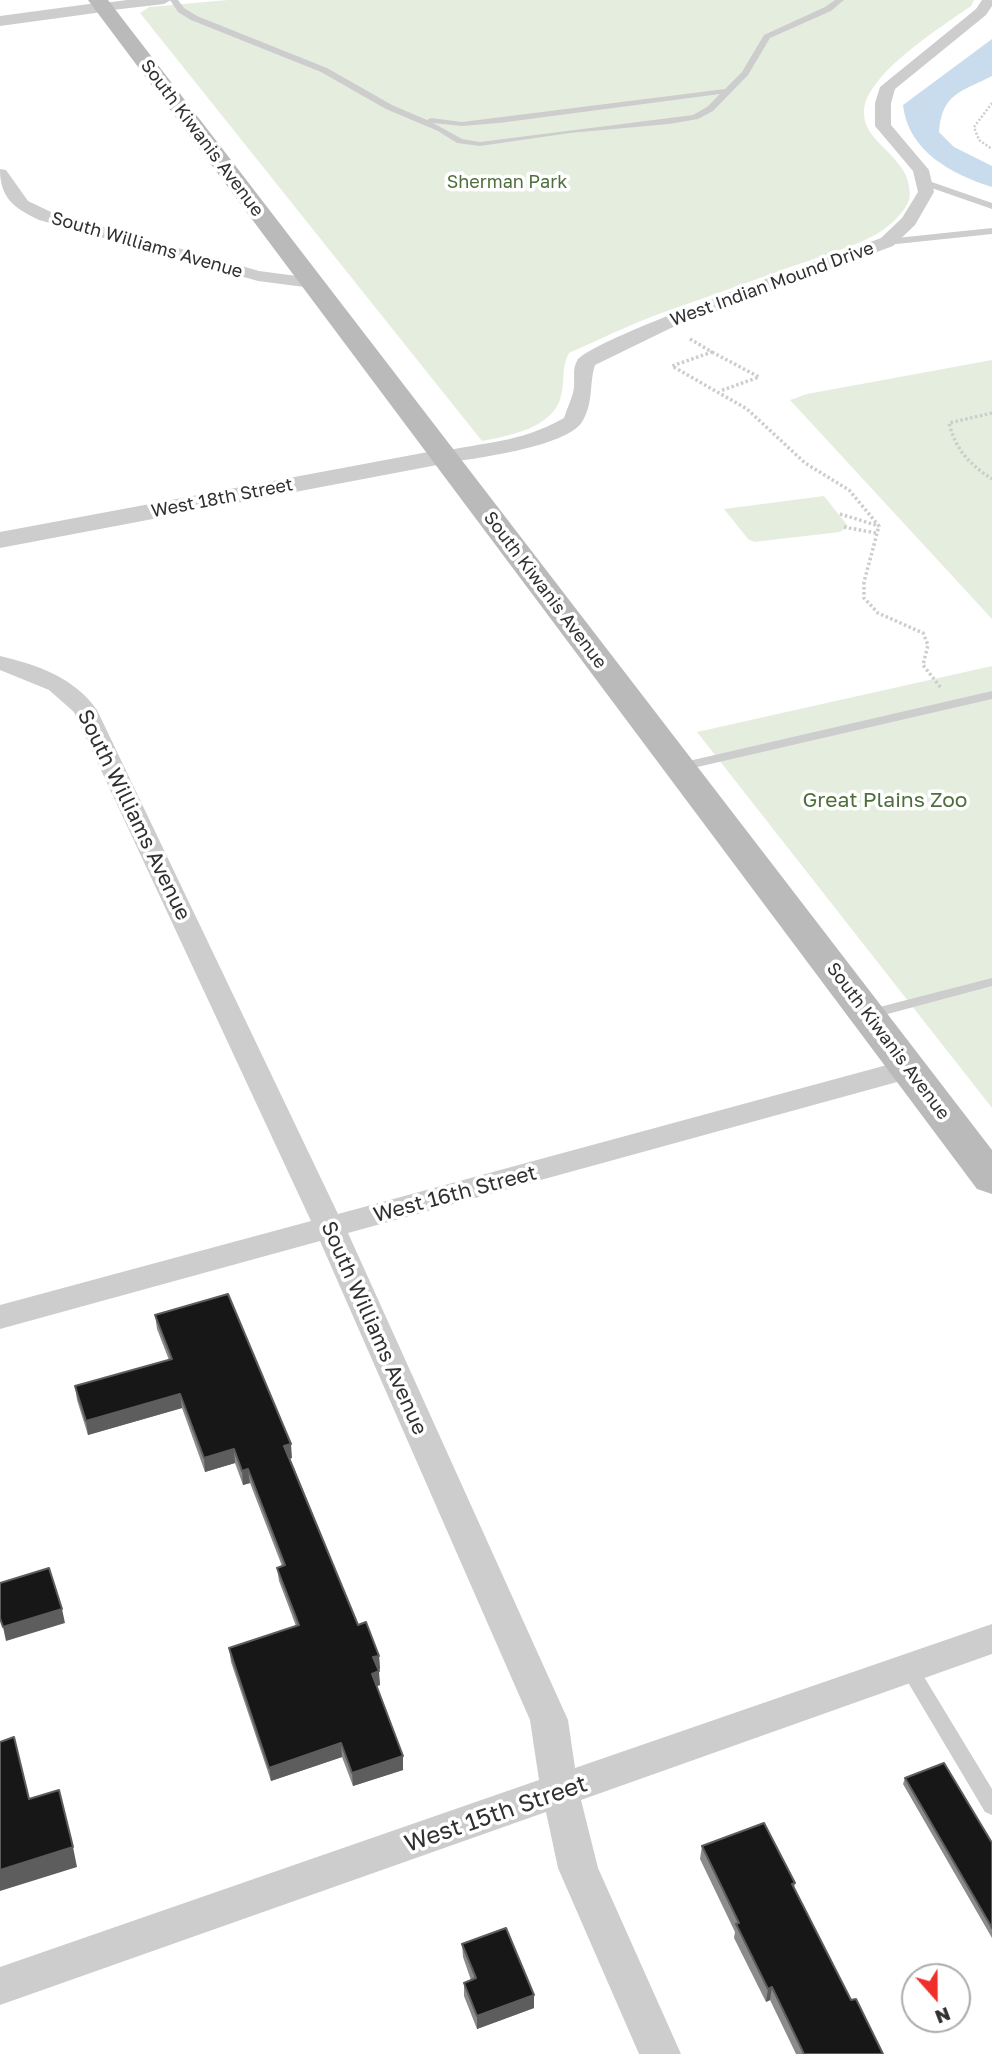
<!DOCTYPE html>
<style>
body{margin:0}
#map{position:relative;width:992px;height:2054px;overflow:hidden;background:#fff;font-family:"Golos Text",sans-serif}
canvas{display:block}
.north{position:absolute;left:901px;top:1963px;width:70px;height:70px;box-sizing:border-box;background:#fff;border:2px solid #acacac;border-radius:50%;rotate:159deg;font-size:19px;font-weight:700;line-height:28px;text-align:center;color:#303030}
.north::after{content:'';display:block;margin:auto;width:24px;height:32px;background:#ee302b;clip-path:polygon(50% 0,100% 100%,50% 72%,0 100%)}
</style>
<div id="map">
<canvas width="992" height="2054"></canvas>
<div class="north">N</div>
</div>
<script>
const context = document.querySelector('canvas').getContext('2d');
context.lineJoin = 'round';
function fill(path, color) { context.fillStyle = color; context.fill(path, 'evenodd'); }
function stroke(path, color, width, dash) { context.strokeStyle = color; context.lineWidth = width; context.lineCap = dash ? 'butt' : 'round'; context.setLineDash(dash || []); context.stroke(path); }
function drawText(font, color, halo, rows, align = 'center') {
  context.font = font + ' "Golos Text",sans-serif'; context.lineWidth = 7; context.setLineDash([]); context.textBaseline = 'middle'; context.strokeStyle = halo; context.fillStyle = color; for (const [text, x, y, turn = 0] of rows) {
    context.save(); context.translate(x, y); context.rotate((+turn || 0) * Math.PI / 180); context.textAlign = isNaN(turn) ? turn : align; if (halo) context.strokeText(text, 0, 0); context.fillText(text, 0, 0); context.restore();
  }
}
fill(new Path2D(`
 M228,0H974L971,6C943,26 865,74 864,112C863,142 904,154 909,186C910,194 911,199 906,206C900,217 886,229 875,235C850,248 823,256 796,265C750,282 703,298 656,315C627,326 598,340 569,353C561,368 565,381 561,396C554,428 508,436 482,441L140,13L149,7Z
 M992,360V619L790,400L807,394Z
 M824,496L848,526L840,532L754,542L748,539L724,509Z
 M992,666V1108L697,732Z`), '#e5eede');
fill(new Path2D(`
 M992,39V76C961,92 942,93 939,132L954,147L992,166V187C951,174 908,151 903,105Z`), '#c9dcee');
stroke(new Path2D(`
 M992,103L974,127L979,140L992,149`), '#cdcdcd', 2.5, [2, 2]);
stroke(new Path2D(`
 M690,339L712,352L672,366L747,409L805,463L849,490L879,526L864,582V598L878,613L923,633L928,645L923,665L941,688
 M712,352L759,377L720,391
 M992,413L949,423C956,450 969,464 992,479
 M840,514L879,526
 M844,527L876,533`), '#cdcdcd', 3.5, [2.5, 2.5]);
fill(new Path2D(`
 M170,0H178L184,8L197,16L327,68L392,105L427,120L431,118L462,122L725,89L742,72L764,35L825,7L835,0H844L831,11L770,38L748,75L713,111L698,119L669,124L570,133L480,146L457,143L438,131L386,109L321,72L191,20L178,12ZM720,94L707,107L693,115L480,142L462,139L433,123L462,126L499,123Z
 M920,180H926L992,203V209L920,184Z
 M992,228V234L887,245L883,242L887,239Z
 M992,691V699L680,771L674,767L680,763Z
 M992,978V986L869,1019L862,1014L864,1011Z
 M909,1660L915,1662L992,1789V1815L985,1812L903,1674L900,1668L903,1662Z`), '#cdcdcd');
fill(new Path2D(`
 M127,0H171L164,4L104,11L97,7L104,3Z
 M982,0H992V6L986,15L895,89L891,103V125L929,170L934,192L915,225L893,246L671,328L595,365C589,383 594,403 582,422C566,447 473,459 444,463L437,461L434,457L437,453C485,441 518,444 564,418C567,408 573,397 574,387C575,378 572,370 577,361C592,337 838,254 881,238L902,218L918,192L913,171L875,126V103L880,87L976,9Z
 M0,169L6,170L28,201L51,212L259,271L312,278L321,283L312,288L258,281L39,220C14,208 0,198 0,169Z
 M0,656C37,665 74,677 97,710L338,1214L909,1059L919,1062L923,1069L919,1076L348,1233L568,1720L575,1768L992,1624V1654L581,1800L598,1868L681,2054H639L558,1868L546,1812L0,2005V1967L539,1780L530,1720L320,1241L0,1329V1305L311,1221L74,712L49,690L0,670Z`), '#cdcdcd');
fill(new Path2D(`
 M104,2L110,3L113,7L110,11L0,26V16Z
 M444,449L453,452L457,457L453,462L0,548V532Z`), '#cdcdcd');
fill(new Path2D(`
 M88,0H108L992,1150V1194L977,1189Z`), '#bababa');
fill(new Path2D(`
 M155,1315L292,1458H290L358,1625L379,1656L380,1669L378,1670L380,1685L376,1686L403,1770L353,1786L342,1757L271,1781L231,1662L229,1648L296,1626L279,1581L277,1568L282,1566L250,1483L243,1485L235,1463L205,1472L182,1408L88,1435L77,1400L75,1386L169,1360L157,1329Z
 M905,1778L992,1843V1938L903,1784Z
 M702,1846L795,1883L794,1888L851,2000L883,2054H796L770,2000L766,2002L734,1938L735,1932L700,1859Z
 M462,1944L534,2008L477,2029L464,1996V1983L471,1980L463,1957Z`), '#8b8b8b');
fill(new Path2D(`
 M180,1394L182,1408L88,1435L86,1421Z
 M291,1444L292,1458L286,1460L284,1446Z
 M234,1449L235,1463L205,1472L204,1458Z
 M248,1469L250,1483L243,1485L242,1471Z
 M62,1609L65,1623L6,1641L3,1627Z
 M379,1656L380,1669L374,1671L373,1657Z
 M379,1671L380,1685L372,1688V1674Z
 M341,1743L342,1757L271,1781L269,1768Z
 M403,1756V1770L353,1786L352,1773Z
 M73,1847L77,1867L0,1891V1870Z
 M772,1987L770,2000L766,2002L768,1989Z
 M534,1995V2008L477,2029V2016Z`), '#5d5d5d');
const building = new Path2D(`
 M228,1294L291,1444L284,1446L358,1625L366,1622L379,1656L373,1657L379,1671L372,1674L403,1756L352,1773L341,1743L269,1768L229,1648L299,1625L277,1568L285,1565L248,1469L242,1471L234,1449L204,1458L180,1394L86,1421L75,1386L172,1359L155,1315Z
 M49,1568L62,1609L3,1627L0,1618V1583Z
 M14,1737L29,1799L59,1790L73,1847L0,1870V1742Z
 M944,1763L992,1843V1928L905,1778Z
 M764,1823L795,1883L792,1884L851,2000L856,1999L883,2054H804L772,1987L768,1989L736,1924L739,1923L702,1846Z
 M506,1928L534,1995L477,2016L464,1983L476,1978L462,1944Z`);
fill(building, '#171717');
stroke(building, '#5d5d5d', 2);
drawText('18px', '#303030', '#fff', [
 ["South Kiwanis Avenue",202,138,53],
 ["South Williams Avenue",147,245,16],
 ["West Indian Mound Drive",772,284,-20],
 ["West 18th Street",222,498,-11],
 ["South Kiwanis Avenue",545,590,53],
 ["South Kiwanis Avenue",888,1041,53]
]);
drawText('18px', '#4e6f3b', '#fff', [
 ["Sherman Park",507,182]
]);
drawText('21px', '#4e6f3b', '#fff', [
 ["Great Plains Zoo",885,800]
]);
drawText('21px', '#303030', '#fff', [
 ["South Williams Avenue",134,815,64],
 ["West 16th Street",455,1194,-15],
 ["South Williams Avenue",374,1328,66]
]);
drawText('24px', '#303030', '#fff', [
 ["West 15th Street",496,1814,-19]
]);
</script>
